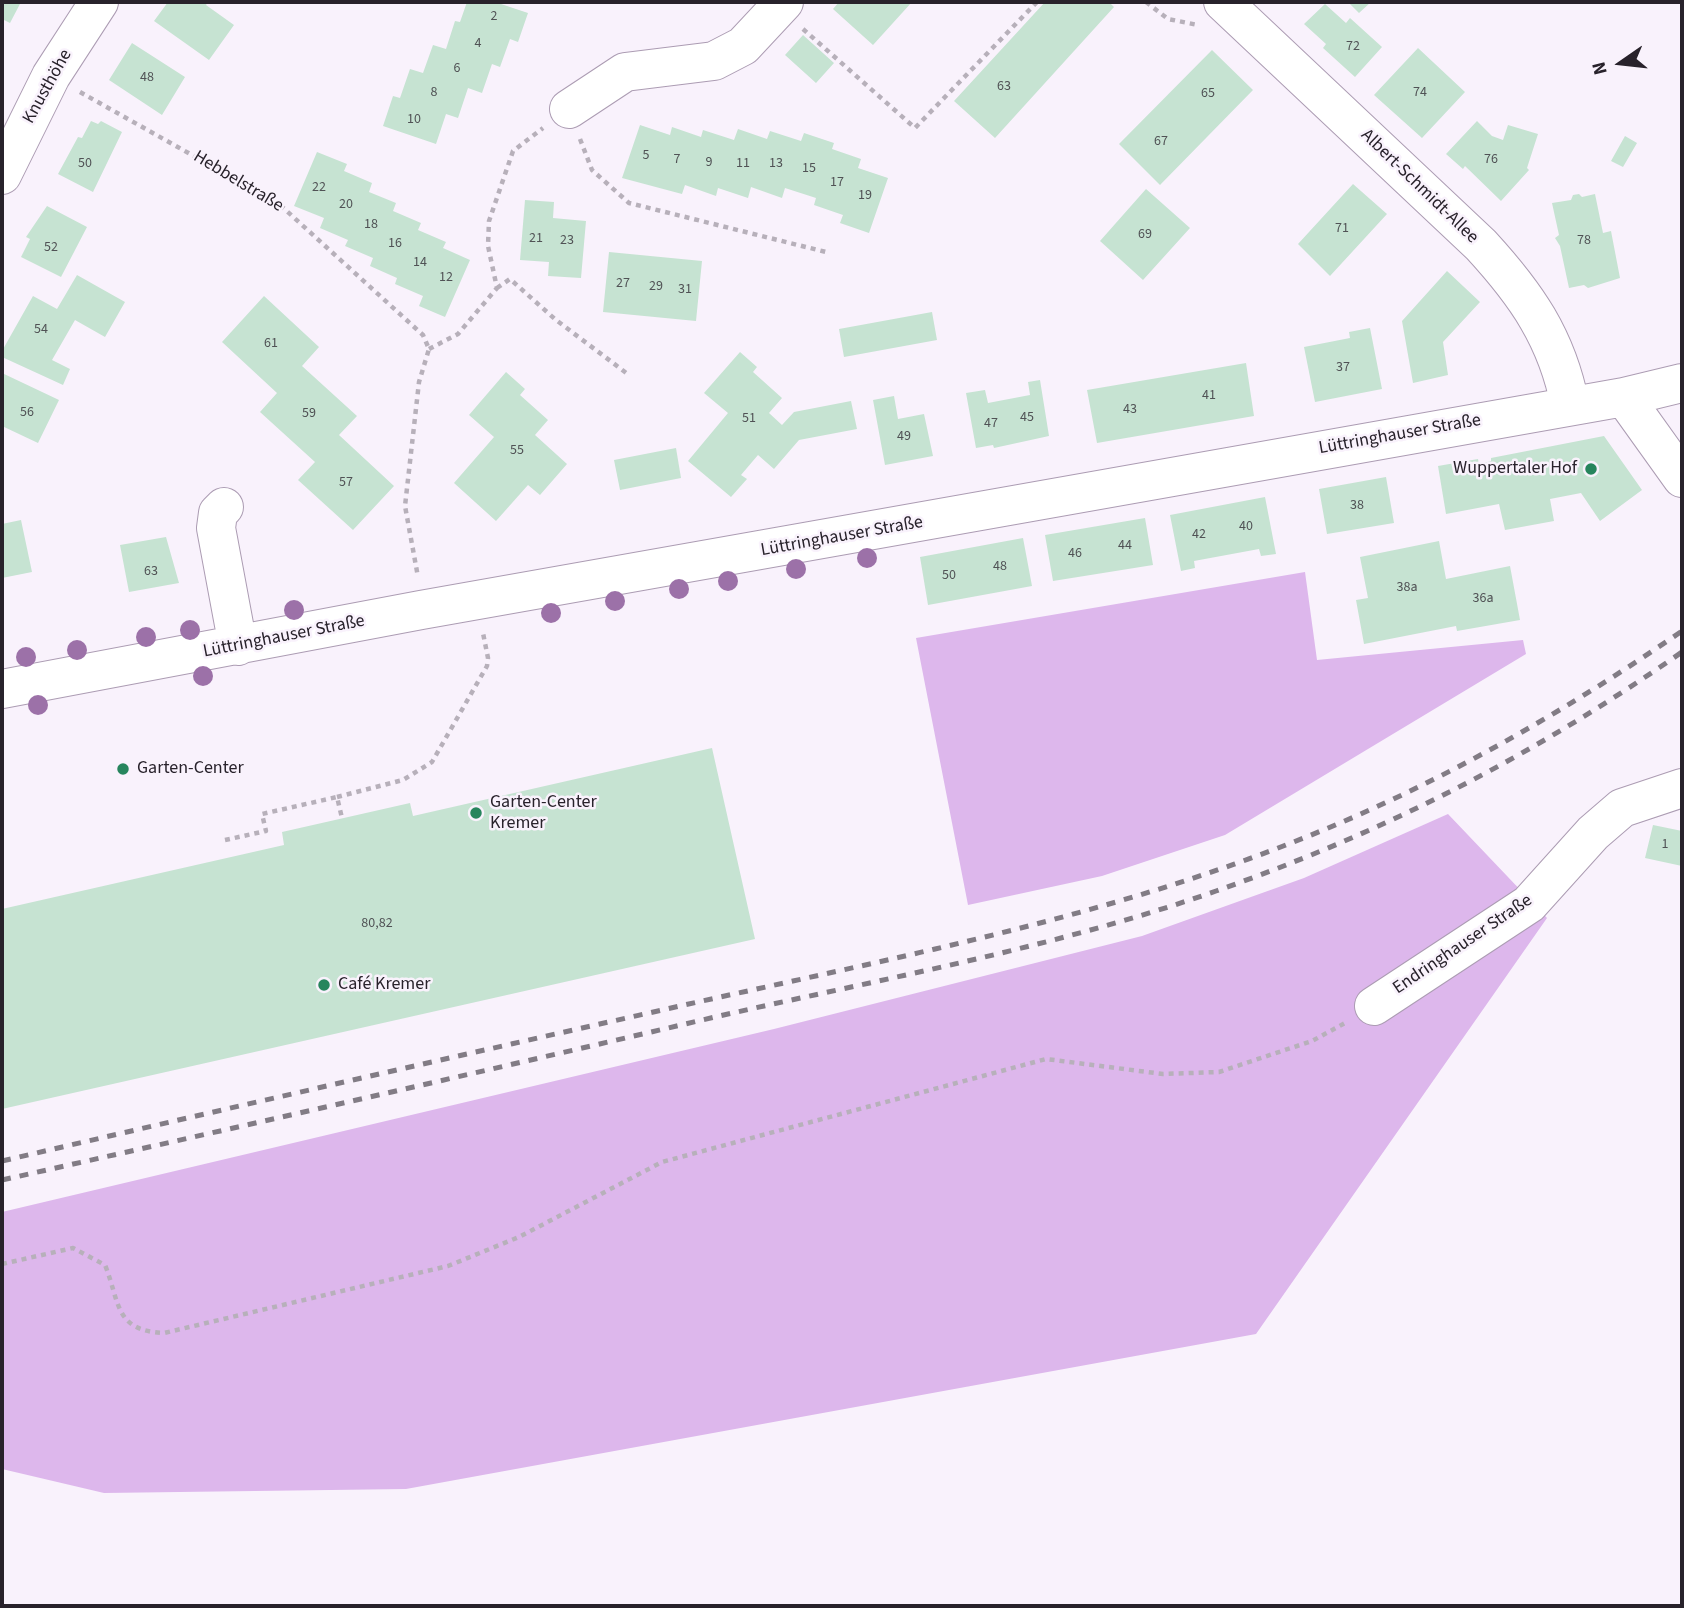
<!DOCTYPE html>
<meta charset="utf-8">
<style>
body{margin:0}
#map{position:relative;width:1684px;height:1608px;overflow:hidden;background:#f9f2fc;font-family:"Source Sans 3",sans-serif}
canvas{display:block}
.frame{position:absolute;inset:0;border:4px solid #28222b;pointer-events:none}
.north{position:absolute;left:1586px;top:28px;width:70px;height:70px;-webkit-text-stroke:5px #f9f2fc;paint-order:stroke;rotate:256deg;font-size:19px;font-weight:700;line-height:28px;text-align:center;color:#28222b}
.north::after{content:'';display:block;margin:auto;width:24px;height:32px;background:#28222b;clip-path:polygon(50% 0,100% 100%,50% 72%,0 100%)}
</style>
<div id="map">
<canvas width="1684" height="1608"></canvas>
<div class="frame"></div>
<div class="north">N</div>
</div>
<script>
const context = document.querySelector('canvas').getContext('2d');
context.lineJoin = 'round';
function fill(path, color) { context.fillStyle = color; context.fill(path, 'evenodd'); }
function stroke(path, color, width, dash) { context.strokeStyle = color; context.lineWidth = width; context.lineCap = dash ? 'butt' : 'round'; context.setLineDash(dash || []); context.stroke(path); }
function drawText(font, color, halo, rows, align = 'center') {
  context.font = font + ' "Source Sans 3",sans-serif'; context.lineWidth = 5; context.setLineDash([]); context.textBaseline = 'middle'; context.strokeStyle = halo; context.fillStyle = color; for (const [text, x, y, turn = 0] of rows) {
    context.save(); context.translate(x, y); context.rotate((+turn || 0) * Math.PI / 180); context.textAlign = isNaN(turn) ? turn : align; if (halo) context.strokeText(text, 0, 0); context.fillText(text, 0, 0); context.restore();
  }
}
fill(new Path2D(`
 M1305,572L1317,660L1523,640L1526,654L1225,835L1102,876L968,905L916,638Z
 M1448,814L1547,918L1256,1334L406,1489L104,1493L2,1469V1212L774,1029L1142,936L1304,878Z`), '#ddb7ec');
fill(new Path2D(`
 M2,2H21L10,23L2,19Z
 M168,2H208L206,5L234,25L209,60L154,21Z
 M467,2H495L528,13L518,42L510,39L500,67L492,64L482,93L468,88L458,118L446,114L436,144L383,126L393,96L400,98L410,69L423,73L433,45L446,49L455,21L460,22Z
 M839,2H912L873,45L833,9Z
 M1045,2H1109L1114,7L995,138L954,101Z
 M1348,2H1371L1359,13Z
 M1325,4L1346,23L1350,18L1382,47L1355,77L1323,48L1326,44L1304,24Z
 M803,35L834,63L816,83L785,55Z
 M132,43L185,77L162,115L109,80Z
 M1418,48L1465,92L1422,138L1374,95Z
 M1212,50L1253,90L1160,185L1119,144Z
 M91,121L98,124L101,121L122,132L93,192L58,174L78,137L82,138Z
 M1477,121L1492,136L1503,140L1508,125L1538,134L1527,168L1529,170L1501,201L1465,166L1463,169L1446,154Z
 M640,125L670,135L672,127L701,137L703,130L734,140L738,129L767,139L770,131L801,141L804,133L834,143L832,149L861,159L858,168L888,178L869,233L840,223L843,215L814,205L816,198L785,188L782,198L751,187L748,198L718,188L716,196L685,185L682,194L622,178Z
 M1625,136L1637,143L1623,167L1611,161Z
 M317,152L347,164L344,171L372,183L369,192L396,203L393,211L421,223L418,230L446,242L443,248L470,260L445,317L419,306L423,296L395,284L397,278L370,266L373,258L345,246L348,240L320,228L324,218L294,206Z
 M1353,184L1387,214L1330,276L1298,244Z
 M1146,189L1190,228L1143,280L1100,241Z
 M1579,194L1582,197L1595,194L1603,233L1611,231L1620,278L1588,288L1584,285L1569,288L1560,246L1555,238L1559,235L1552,203L1571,200L1573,195Z
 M525,200L554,202L553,218L586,221L581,278L548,276L549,262L520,260Z
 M47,206L87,227L61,277L21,257L30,239L26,237Z
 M609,252L702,261L696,321L603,312Z
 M1447,271L1480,302L1443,342L1448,375L1413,383L1402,321Z
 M77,275L125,302L105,337L75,320L52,360L70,369L63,385L2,357V351L33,296L57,309Z
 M264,296L319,347L302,366L357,416L339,435L394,486L353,530L298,480L315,462L260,412L277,393L222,342Z
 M932,312L937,340L844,357L839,329Z
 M1370,328L1382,389L1315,402L1304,347L1350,338L1349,332Z
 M740,352L757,367L753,372L782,398L769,413L782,425L794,412L851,401L857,429L799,440L774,469L758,455L741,475L747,479L731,497L688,461L728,413L704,393Z
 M1246,363L1254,416L1097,443L1087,390Z
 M506,372L525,389L520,395L548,420L535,435L567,464L540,495L528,485L496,521L454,483L494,437L469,415Z
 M2,373L59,400L38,443L2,426Z
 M1040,380L1049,436L994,448L993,445L976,448L966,393L985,390L988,403L1030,395L1028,382Z
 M894,396L898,419L924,414L933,456L885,465L873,400Z
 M1604,436L1642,490L1600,521L1581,493L1550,499L1554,521L1505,530L1499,504L1446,514L1438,466L1478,459L1479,464L1491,461V458Z
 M676,448L681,478L620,490L614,460Z
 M1386,477L1394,523L1327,534L1319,489Z
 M1265,497L1276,554L1261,556L1259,549L1194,561L1195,568L1181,571L1170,515Z
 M1145,518L1153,565L1053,581L1045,535Z
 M21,520L32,572L2,578V524Z
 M166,537L179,583L129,592L120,545Z
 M1023,538L1032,586L928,605L920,557Z
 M1439,541L1446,579L1510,566L1520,620L1457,631L1456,626L1364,644L1356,600L1368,598L1360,557Z
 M712,748L755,939L2,1109V909L284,845L282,832L410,803L413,816Z
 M1653,825L1682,831V866L1645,858Z`), '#c6e3d2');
const minor = new Path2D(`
 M1223,2L1481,245C1526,294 1557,338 1570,405
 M569,109L625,72L714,61L743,46L784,2
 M2,175L51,76L99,2
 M1624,397L1682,478
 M224,507L218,513L216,528L238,646
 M2,689L421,610L1624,397L1682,383
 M1374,1006L1529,904L1593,833L1622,808L1682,788`);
stroke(minor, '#ac9cb3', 40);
stroke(new Path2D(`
 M1146,2L1168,19L1198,25
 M803,29L915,128L1037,2
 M80,92L279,204L423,335L429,349L419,382L405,506L418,577
 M580,139L592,170L629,203L826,252
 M497,288L510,279L556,320L629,375
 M429,349L458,334L497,288L488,246L489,221L513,151L543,128
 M337,797L403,780L432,762L487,666L488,658L483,633
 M225,840L266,831L262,814L337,797L342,818
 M2,1264L73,1248L105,1265C120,1302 114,1331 164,1333L448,1266L519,1237L662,1162L1046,1059L1163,1074L1219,1072L1312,1041L1345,1023`), '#b7b0ba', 4.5, [5, 5]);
stroke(minor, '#fff', 38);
stroke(new Path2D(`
 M2,1161C225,1109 448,1058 671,1008C879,961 1092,921 1291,843C1430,789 1560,715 1682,631
 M2,1180C239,1127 477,1073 715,1017C890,977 1071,945 1241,882C1403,823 1541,750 1682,652`), '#827c85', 5, [9, 9]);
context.fillStyle = '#9c71a8';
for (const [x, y] of [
 [867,558],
 [796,569],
 [728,581],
 [679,589],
 [615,601],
 [294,610],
 [551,613],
 [190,630],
 [146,637],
 [77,650],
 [26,657],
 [203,676],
 [38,705]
]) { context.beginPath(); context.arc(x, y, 10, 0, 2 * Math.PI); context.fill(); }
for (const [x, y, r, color] of [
 [1591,469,7,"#27855d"],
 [123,769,7,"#27855d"],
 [476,813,7,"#27855d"],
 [324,985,7,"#27855d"]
]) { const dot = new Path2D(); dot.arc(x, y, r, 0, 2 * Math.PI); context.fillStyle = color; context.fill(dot); stroke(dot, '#f9f2fc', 2.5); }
drawText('14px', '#505255', null, [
 ["2",494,17],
 ["4",478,44],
 ["72",1353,47],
 ["6",457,69],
 ["48",147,78],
 ["63",1004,87],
 ["8",434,93],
 ["74",1420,93],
 ["65",1208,94],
 ["10",414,120],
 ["67",1161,142],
 ["5",646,156],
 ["7",677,160],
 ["76",1491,160],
 ["9",709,163],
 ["50",85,164],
 ["11",743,164],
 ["13",776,164],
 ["15",809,169],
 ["17",837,183],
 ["22",319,188],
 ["19",865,196],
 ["20",346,205],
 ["18",371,225],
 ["71",1342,229],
 ["69",1145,235],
 ["21",536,239],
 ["23",567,241],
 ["78",1584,241],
 ["16",395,244],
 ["52",51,248],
 ["14",420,263],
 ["12",446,278],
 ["27",623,284],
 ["29",656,287],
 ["31",685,290],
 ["54",41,330],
 ["61",271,344],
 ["37",1343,368],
 ["41",1209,396],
 ["43",1130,410],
 ["56",27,413],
 ["59",309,414],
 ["45",1027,418],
 ["51",749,419],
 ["47",991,424],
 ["49",904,437],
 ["55",517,451],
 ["57",346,483],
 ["38",1357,506],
 ["40",1246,527],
 ["42",1199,535],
 ["44",1125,546],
 ["46",1075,554],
 ["48",1000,567],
 ["63",151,572],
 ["50",949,576],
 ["38a",1407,588],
 ["36a",1483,599],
 ["1",1665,845],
 ["80,82",377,924]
]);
drawText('18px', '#28222b', '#f9f2fc', [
 ["Knusthöhe",48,87,-61],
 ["Hebbelstraße",238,182,31],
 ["Albert-Schmidt-Allee",1419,187,44],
 ["Lüttringhauser Straße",1400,435,-10],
 ["Lüttringhauser Straße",842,537,-10],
 ["Lüttringhauser Straße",284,637,-11],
 ["Endringhauser Straße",1463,945,-34]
]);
drawText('18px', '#28222b', '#f9f2fc', [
 ["Wuppertaler Hof",1577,469,"right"],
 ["Garten-Center",137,769],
 ["Garten-Center",490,803],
 ["Kremer",490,824],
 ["Café Kremer",338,985]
], 'left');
</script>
